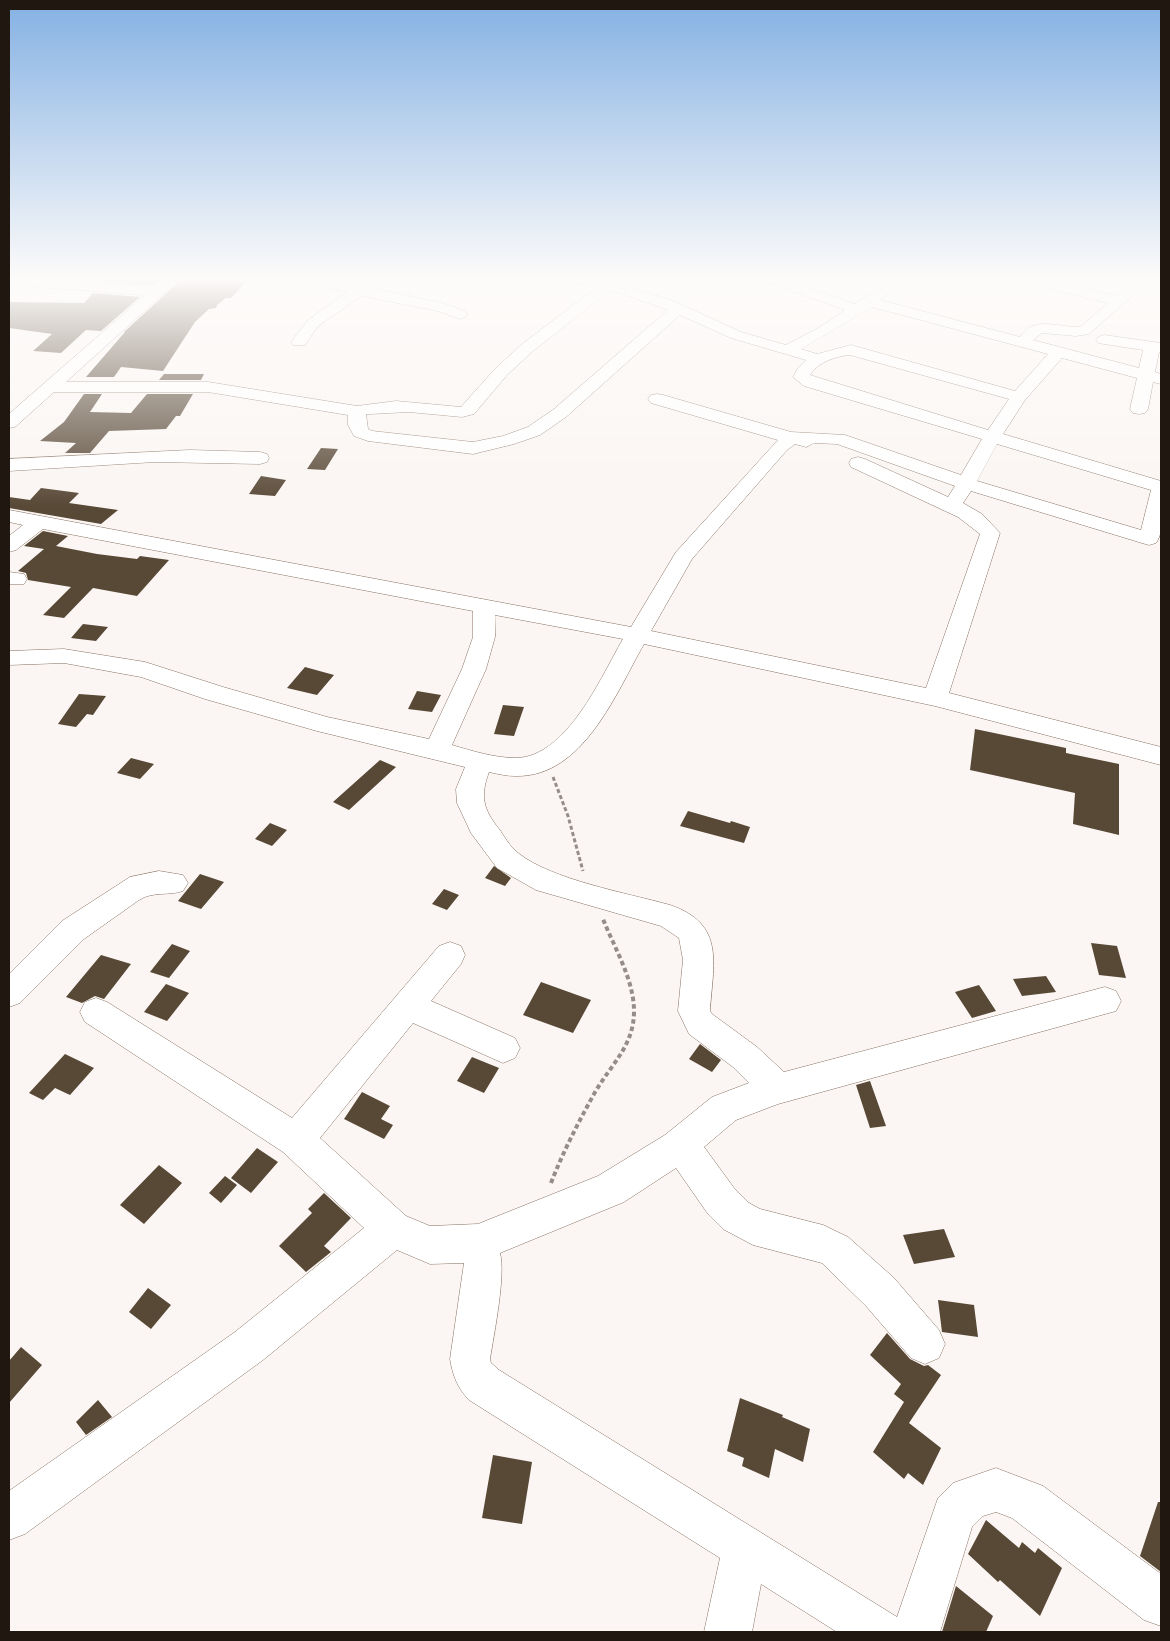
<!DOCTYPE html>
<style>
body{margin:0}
#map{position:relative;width:1170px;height:1641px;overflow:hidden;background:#fbf6f3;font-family:"Noto Sans",sans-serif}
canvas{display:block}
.frame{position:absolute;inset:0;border:10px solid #201711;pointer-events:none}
</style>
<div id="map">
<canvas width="1170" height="1641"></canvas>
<div class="frame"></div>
</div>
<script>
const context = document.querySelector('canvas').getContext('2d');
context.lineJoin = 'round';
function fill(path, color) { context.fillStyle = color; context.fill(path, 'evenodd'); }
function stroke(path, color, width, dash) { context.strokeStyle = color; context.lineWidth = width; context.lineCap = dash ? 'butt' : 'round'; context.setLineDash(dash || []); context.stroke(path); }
fill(new Path2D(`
 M109,277H163L154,285L105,282Z
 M184,277H218L216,280L246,282L231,298H226L217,305L216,308L209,309L195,322L163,371L121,367L114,377H86L125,332H124Z
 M93,293L140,297L101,331L86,330L61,353L33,351L52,334L9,328V302L84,303Z
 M164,374H204L201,380H159Z
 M84,394H102L90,412L131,413L147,394H193L180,416H176L166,429L109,431L90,453H65L76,443L40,441L64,422Z
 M321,448L338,449L325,470L307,469Z
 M261,476L286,480L275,496L249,494Z
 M41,488L79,493L69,503L118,510L101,524L9,508V497L30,500Z
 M43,531L68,536L56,546L97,554L137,559L140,556L169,560L137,596L93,588L64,618L43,615L71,587L28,580L26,573L18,571L44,549L24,546Z
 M83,624L108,627L96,641L71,638Z
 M305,667L334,675L317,695L287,688Z
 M417,691L441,695L432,712L408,709Z
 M79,694L106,696L93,715L87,714L76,727L58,724Z
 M503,705L524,707L514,736L494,734Z
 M975,729L1066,748V753L1119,764V835L1073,824L1075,793L970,770Z
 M131,758L154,764L140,779L117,773Z
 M380,760L396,767L349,810L333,802Z
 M688,811L730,823L731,821L750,827L744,843L680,826Z
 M270,823L287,830L272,846L255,839Z
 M494,866L511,878L505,886L485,878Z
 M200,874L224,882L201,909L178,901Z
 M444,889L459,895L447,910L432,904Z
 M1091,943L1117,946L1126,978L1099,975Z
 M172,944L190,951L169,978L150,972Z
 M101,955L131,964L104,999L95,996L82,1003L66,997Z
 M1046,976L1056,992L1022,996L1013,979Z
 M541,982L591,1000L573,1033L523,1015Z
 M166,984L189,993L167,1021L144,1012Z
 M979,985L996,1011L972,1018L955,992Z
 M700,1044L721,1060L712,1072L689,1059Z
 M65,1054L94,1068L70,1095L55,1088L43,1100L29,1093Z
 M472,1057L499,1068L484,1093L457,1081Z
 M870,1081L886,1126L870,1128L856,1085Z
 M362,1092L390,1106L381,1119L393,1125L384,1139L344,1119Z
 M257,1148L278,1162L251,1193L231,1178Z
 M159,1165L182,1183L144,1224L120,1205Z
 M225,1176L237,1185L221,1203L209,1193Z
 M324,1193L351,1218L324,1246L331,1252L306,1272L279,1246L312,1213L308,1209Z
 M944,1229L955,1257L914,1264L903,1235Z
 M148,1288L171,1305L151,1329L129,1312Z
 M938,1300L974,1305L978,1337L942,1332Z
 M887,1333L910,1359L924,1366L928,1365L941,1375L909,1423L941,1448L923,1485L908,1473L904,1479L873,1452L904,1402L894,1394L901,1384L870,1355Z
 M21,1347L42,1365L9,1403V1361Z
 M740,1398L783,1415L782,1417L810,1429L803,1462L775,1449L769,1478L742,1466L744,1458L727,1451Z
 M98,1400L112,1417L86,1435L76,1422Z
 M493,1455L532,1462L522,1524L482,1518Z
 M1158,1502H1161V1572L1140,1556Z
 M986,1520L1019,1548L1022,1542L1035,1553L1038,1548L1062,1568L1040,1616L1000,1580L998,1582L968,1554Z
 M956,1586L993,1616L986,1632H942Z`), '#584836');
const minor = new Path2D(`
 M9,277L155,287L166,277H182L66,382H208L357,406L396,401L461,407L495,369L521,345L598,286L552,281L545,277L603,278L676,302L741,332L786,345L820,327L845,310L761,280L759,277H780L855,304L893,277H910L880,300L1020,337C1034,315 1059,328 1080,327L1108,303L1014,280L1012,277H1038L1116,296L1138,277H1154L1089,334L1076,336L1042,333L1033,340L1139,368L1143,350L1098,343L1096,340L1098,337L1104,335L1161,343V353L1159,352L1155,372L1161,374V384L1153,382L1148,409L1145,413L1139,414L1133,413L1130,409L1137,378L1062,358L1025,400L1003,434L1161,481C1161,498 1166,530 1156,543L1149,545L1142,543L971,491L963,503L982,514L1000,533L949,693L1161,747V765L935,706L644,644C616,693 583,778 515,776C507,776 498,774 489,772C480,796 483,809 499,829C504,836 510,847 518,853C552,880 627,893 670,905C726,924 713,964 710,1011L712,1014L757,1047L784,1072L1105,987L1116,991L1121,1001L1116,1011L778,1104L736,1120L704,1147L734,1188L749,1203L760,1209L823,1225L848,1237L894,1278L939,1330L945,1344L939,1358L925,1364L911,1358L866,1306L822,1263L753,1245L723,1229L708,1214L676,1168L624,1202L500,1253C506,1274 494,1334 490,1359L491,1363L499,1370L897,1617L938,1498L953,1483L996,1468L1043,1486L1161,1574V1626L1144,1620L1012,1518L996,1512L983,1516L972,1527L940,1632H837L761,1584L752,1632H704L720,1558L469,1400C457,1387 453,1376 450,1359L464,1263L430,1264L397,1250L263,1360L25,1534L9,1540V1491L235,1332L364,1228L283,1152L85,1022L80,1012L85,1002L96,998L107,1002L292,1118L439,946L450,942L461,946L465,955L461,964L431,1001L515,1038L520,1048L515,1058L503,1063L413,1023L320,1138L406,1216L430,1226L478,1224L598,1176L665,1135L712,1097L749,1083L733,1067L689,1034L678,1011L683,960L679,938L661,926L536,890L497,868L471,833L457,803L456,789L465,767L317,731L205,699L141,677L64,663L9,665V651L64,649L145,662L223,687L327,717L429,739L462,669L473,637V611L43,529L16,550L9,552V536L23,525L9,522V510L631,627L676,552L778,440L651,403L648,399L651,395L657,394L663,395L791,432L845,435L961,475L982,439L804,386L793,377L798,368L806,360L731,338L680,315L566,417L540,435L514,444L473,454L368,441L354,436L348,425V415L208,392H54L15,427L9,428V414L145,295L9,285ZM611,290L668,310L554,409L528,427L503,436L473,442L372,431L368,429L366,414H370L409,412L462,417L474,414L507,375L533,351ZM872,307L1048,354L1015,391L851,345L817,354L801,349ZM850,355L1009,399L988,430L810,375C818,362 836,356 850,355ZM814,443L837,444L955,486L948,497L865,459L858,457L851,459L849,463L851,467L958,517L980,534L926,688L651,631L692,559L787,450L795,444L806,447ZM997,444L1151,490L1141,530L977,481ZM495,615L623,639C601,677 567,757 516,758C495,758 472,751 452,745L486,669L495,637Z
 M295,277H321L442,303L465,311L468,314L465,317L460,319L438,311L362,296L318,326L305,345H293L291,342L308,320L347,292L297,280Z
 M190,450L260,452L267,454L269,458L267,462L260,464L155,462L9,471V459Z
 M9,572L24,574L27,579L24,584H9Z
 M159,871L183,875L188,883L183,891C168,896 153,891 139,900L84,939L20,1003L9,1007V974L62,921L130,877Z`);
stroke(minor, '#877162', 1);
stroke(new Path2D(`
 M553,777L568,816L583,871`), '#948d89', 3, [4, 2.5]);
stroke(new Path2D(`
 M551,1183C563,1152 578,1123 594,1094C610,1065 635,1046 634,1009C633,978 614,947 603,919`), '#948d89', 4, [4.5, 3]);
fill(minor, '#fff');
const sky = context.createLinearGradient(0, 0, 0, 507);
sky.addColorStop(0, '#84b1e3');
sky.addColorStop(0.55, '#fdfbfa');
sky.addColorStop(1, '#fdfbfa00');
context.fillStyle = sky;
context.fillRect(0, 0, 1170, 507);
</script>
